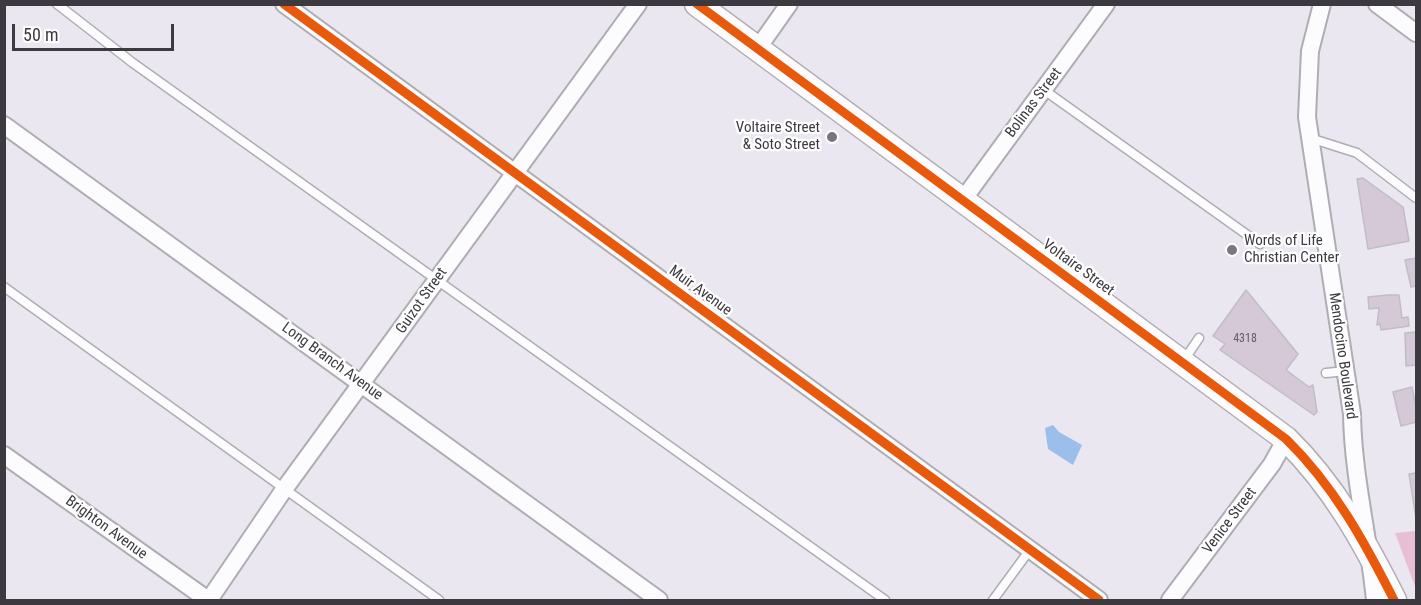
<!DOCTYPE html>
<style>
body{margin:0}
#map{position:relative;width:1421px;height:605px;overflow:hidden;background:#eae7f1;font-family:"Roboto Condensed",sans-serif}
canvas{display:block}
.frame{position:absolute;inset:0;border:6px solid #3c3941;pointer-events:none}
.scale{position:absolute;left:12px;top:24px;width:162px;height:27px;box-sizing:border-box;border:3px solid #3c3941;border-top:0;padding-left:8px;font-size:18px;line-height:21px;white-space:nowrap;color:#3c3941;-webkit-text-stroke:4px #fff;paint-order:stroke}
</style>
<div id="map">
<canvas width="1421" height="605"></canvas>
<div class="frame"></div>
<div class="scale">50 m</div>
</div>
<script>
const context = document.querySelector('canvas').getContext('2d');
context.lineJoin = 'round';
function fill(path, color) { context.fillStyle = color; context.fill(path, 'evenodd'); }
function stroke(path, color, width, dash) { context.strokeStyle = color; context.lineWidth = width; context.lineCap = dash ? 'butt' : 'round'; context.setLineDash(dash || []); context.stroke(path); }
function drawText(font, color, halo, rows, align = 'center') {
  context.font = font + ' "Roboto Condensed",sans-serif'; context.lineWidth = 4.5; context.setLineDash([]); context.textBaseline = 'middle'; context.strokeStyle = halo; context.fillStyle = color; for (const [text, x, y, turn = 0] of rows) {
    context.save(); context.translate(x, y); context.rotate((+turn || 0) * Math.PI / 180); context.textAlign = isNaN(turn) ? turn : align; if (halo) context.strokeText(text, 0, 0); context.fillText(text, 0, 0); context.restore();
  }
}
fill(new Path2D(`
 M1416,531V589L1395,533Z`), '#e8bed5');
fill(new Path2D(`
 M1053,425L1059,432L1082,445L1073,465L1048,449L1045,428Z`), '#9bbeeb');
const building = new Path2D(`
 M1363,178L1403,207L1409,241L1368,249L1357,179Z
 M1416,258V286L1411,287L1405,260Z
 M1246,290L1298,354L1286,370L1309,387L1313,385L1317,412L1314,415L1220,350L1225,344L1213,336Z
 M1388,295H1399L1402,318L1408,317L1409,326L1381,330L1380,324L1377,325L1379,308L1369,309L1368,297Z
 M1416,332V365L1406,366L1405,333Z
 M1412,387L1416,407V422L1401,426L1393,392Z
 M1416,473V519L1409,474Z`);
fill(building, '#d5c9d8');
stroke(building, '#c1bdc4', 1.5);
const lane = new Path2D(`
 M57,4L133,63L885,600
 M1044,90L1260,244
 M1310,138L1357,153L1416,198
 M4,287L439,600
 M1184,360L1199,338
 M1326,373L1346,371
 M993,600L1029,551`);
const street = new Path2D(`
 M284,4L1099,600
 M1322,4L1310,51L1307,117L1352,414C1353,477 1369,538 1375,600
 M1377,4L1416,33
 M758,48L789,4
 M4,125L659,600
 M962,201L1106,4
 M4,455L208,600
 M209,600L285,488L638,4
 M1170,600L1272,464L1286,439`);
const secondary = new Path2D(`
 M697,4L1286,439C1334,486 1364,541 1394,600`);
stroke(lane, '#afadb4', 11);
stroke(street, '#afadb4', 20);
stroke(secondary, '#afadb4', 27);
stroke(lane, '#fcfbfd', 8);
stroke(street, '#fcfbfd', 16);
stroke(secondary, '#fcfbfd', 24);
stroke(new Path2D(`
 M284,4L1099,600
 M697,4L1286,439C1334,486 1364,541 1394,600`), '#e8590c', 9);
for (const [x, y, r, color] of [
 [832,137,6,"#79767f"],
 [1232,250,6,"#79767f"]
]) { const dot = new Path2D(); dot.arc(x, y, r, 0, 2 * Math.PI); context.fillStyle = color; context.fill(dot); stroke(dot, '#fff', 2); }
drawText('12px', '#625d67', null, [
 ["4318",1245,339]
]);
drawText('15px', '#3c3941', '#fff', [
 ["Bolinas Street",1034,103,-53],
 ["Voltaire Street",1078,268,36],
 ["Muir Avenue",700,291,36],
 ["Guizot Street",422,301,-55],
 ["Mendocino Boulevard",1342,356,82],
 ["Long Branch Avenue",332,362,36],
 ["Venice Street",1230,521,-53],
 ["Brighton Avenue",106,528,36]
]);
drawText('15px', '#3c3941', '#fff', [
 ["Voltaire Street",820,128],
 ["& Soto Street",820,145],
 ["Words of Life",1244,241,"left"],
 ["Christian Center",1244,258,"left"]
], 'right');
</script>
